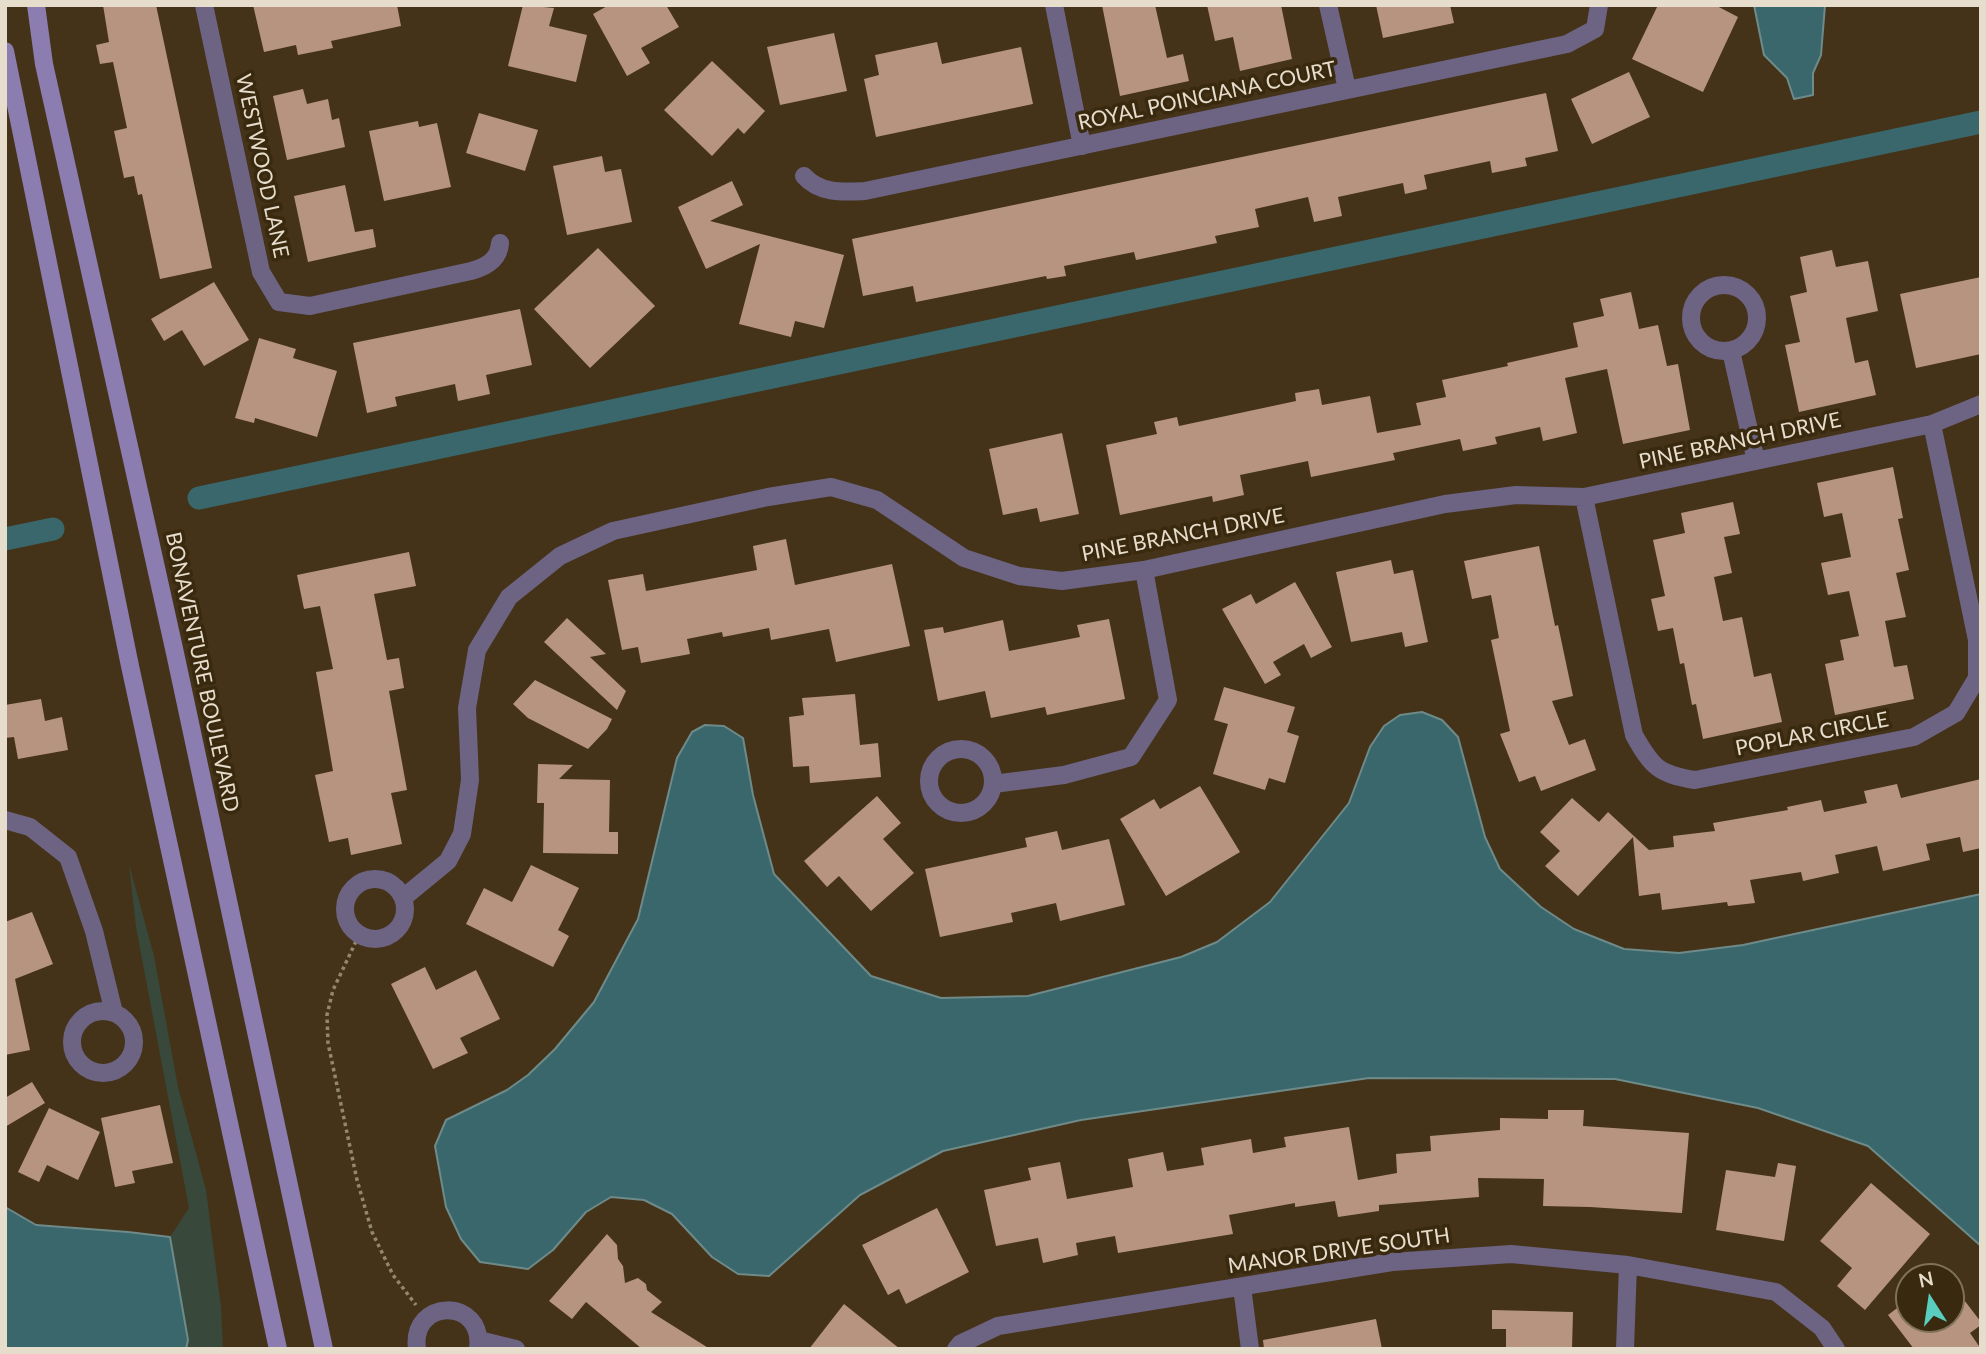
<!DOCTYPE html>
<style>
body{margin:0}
#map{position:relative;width:1986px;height:1354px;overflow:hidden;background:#443318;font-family:Lato,sans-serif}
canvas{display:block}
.frame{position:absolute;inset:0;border:7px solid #e7ddcd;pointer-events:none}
.north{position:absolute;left:1895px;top:1263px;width:70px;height:70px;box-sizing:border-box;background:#39290e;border:2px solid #7f715a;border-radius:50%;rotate:348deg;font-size:19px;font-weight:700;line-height:28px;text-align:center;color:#e7ddcd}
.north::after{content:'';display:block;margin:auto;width:24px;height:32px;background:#59cebe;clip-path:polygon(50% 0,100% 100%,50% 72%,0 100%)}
</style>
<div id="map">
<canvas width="1986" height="1354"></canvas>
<div class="frame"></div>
<div class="north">N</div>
</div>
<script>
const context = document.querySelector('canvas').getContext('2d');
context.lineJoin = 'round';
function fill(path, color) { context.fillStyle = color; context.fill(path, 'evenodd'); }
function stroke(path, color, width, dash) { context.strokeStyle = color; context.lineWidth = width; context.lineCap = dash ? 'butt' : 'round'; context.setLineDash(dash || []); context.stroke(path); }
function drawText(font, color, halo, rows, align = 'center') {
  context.font = font + ' Lato,sans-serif'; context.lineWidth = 7; context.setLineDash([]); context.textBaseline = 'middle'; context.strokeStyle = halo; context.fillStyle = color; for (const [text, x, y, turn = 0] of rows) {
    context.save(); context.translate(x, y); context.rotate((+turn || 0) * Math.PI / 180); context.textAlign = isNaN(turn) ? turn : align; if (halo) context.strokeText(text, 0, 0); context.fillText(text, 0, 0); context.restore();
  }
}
fill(new Path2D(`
 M129,864L154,956L178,1087L206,1190L221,1307L223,1349H186L188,1339L170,1237L189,1208L136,927Z`), '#38483a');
const water = new Path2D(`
 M1754,5H1825L1821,55L1813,73V95L1794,99L1787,78L1764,55Z
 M1422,712L1442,720L1458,737L1485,837L1500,869L1541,907L1574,929L1624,949L1679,953L1743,945L1981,894V1246L1868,1146L1758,1108L1615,1079L1369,1078L1081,1120L943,1151L860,1195L769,1276L738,1274L712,1257L672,1214L644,1200L611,1197L586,1212L553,1250L528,1269L480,1262L461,1239L446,1207L435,1146L446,1120L507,1090L528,1075L555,1049L594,1002L638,919L677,758L692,732L705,725L724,726L743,738L753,795L774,874L871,976L941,998L1028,996L1181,957L1217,942L1270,902L1349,803L1370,747L1384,726L1400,715Z
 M5,1207L36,1225L128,1232L170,1237L188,1340L186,1349H5Z`);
fill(water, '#3a676c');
stroke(water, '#6e8a89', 2);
stroke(new Path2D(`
 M199,498L1981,122
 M5,539L53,529`), '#3a676c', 23);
fill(new Path2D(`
 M103,5H156L212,268L160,279L142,194L138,195L134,176L124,178L114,131L127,128L113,62L100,64L96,45L109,42Z
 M253,5H397L401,26L331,41L333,48L298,55L296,45L264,52Z
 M523,5L554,8L549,26L587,35L576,82L508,66Z
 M609,5H666L679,27L641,48L650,63L627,76L593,14Z
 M1102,5H1155L1167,58L1183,54L1189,81L1120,96Z
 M1207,5H1281L1292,59L1240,71L1233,37L1215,41Z
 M1376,5H1450L1454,23L1383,38Z
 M1658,5H1715L1738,17L1703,92L1632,59Z
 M834,33L847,91L780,105L767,47Z
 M937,42L942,64L1021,47L1033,104L876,137L864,79L879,75L875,55Z
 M712,61L765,111L744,134L738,128L712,156L664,110Z
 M1629,72L1650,117L1592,144L1571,99Z
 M303,89L307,104L328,99L332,120L339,118L345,147L287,160L273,96Z
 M1546,93L1558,151L1525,158L1527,166L1492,173L1490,161L1424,175L1427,189L1405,194L1403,183L1338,197L1342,216L1314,222L1308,197L1255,209L1259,227L1215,236L1217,243L1136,260L1134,252L1064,266L1066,276L1047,279L1046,276L916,302L913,286L863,296L852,239Z
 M479,113L538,130L525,171L466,153Z
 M418,121L419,127L437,123L451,187L384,201L369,131Z
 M602,156L605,172L621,169L632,222L567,235L553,166Z
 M732,181L743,205L710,221L844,255L824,328L795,321L791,337L739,324L760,244L706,269L678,207Z
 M345,185L355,232L373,229L376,247L308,262L294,196Z
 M598,248L655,306L590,368L534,309Z
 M1832,250L1836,267L1868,261L1878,311L1846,318L1855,363L1868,360L1876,395L1799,412L1785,345L1800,342L1790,296L1807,292L1800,257Z
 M1981,277V354L1916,368L1900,294Z
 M214,282L249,340L204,366L182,330L164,341L151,319Z
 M1631,292L1639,329L1658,325L1667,366L1678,364L1690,430L1623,444L1607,369L1565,378L1577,433L1543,441L1540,427L1495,437L1497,444L1463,451L1460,439L1393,453L1395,460L1311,477L1308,461L1240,475L1244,495L1213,502L1212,496L1120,515L1106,445L1157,434L1154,422L1177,417L1179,426L1296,401L1295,393L1319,389L1322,405L1370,396L1377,433L1421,425L1416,403L1446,397L1442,380L1508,366L1507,363L1578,347L1573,323L1604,316L1600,299Z
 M520,309L532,365L486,375L490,394L458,401L455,384L395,397L397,406L367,413L353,343Z
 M259,338L296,349L293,358L337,371L317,437L255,418L254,423L235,418Z
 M1062,433L1079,514L1040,522L1037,508L1003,515L989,449Z
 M1893,467L1903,518L1898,519L1909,570L1896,573L1906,617L1885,621L1894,667L1907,665L1914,699L1835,715L1825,664L1844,660L1840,640L1859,636L1849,591L1828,595L1821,563L1851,557L1842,513L1824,517L1817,483Z
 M1733,502L1740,534L1724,537L1732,573L1714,577L1723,621L1742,617L1754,677L1771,673L1782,722L1703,739L1696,704L1692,705L1684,663L1680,664L1673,628L1658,631L1651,599L1665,596L1653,540L1685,533L1681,513Z
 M786,539L795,585L892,564L910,646L836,662L829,629L771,640L769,628L723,637L722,632L687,639L690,654L641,663L638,647L622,650L608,580L643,574L646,591L757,570L753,546Z
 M1539,546L1555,626L1558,625L1573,696L1552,701L1569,745L1585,739L1596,770L1541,791L1535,776L1519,782L1500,734L1510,731L1491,640L1499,638L1491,595L1472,599L1464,561Z
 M409,552L416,586L374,594L387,660L399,658L404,688L389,691L407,790L391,793L402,844L351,855L348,838L329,842L315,775L333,771L316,672L333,669L320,606L304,609L297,575Z
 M1391,560L1394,574L1413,570L1428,642L1405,647L1402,632L1351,642L1336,572Z
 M1295,582L1332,647L1311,658L1304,644L1273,662L1281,675L1265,684L1222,609L1251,594L1256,604Z
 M567,618L606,654L590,657L626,691L617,710L544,642Z
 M1109,619L1125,699L1047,715L1045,707L991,718L985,691L938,701L924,630L943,627L944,633L1003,620L1009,651L1080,637L1077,625Z
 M535,680L612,719L607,729L588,749L528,718L513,704Z
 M1224,687L1295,707L1287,732L1299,736L1285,783L1269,778L1265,790L1213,774L1228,724L1214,720Z
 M855,694L860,745L878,743L881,777L810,783L809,766L793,767L789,717L804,715L802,698Z
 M41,699L45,721L62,717L68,750L18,759L14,737L5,738V705Z
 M538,764L573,765L559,779L610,780L609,832H618V854L543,853L544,803H537Z
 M1981,779V848L1963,852L1960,837L1926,844L1930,860L1883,871L1877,846L1835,855L1839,873L1803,881L1801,872L1750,880L1755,903L1728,906L1727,902L1662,910L1660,893L1639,896L1633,837L1578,896L1545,866L1560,851L1540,832L1572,798L1599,822L1608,812L1649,850L1674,847L1673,836L1715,831L1713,823L1788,810L1787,807L1821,800L1824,812L1867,803L1864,791L1897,784L1901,798Z
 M1200,786L1240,852L1166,896L1120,819L1154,799L1160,809Z
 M877,796L901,823L883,839L914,873L871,911L839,876L827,887L804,861Z
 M1057,831L1062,850L1109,839L1125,905L1060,921L1056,903L1011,913L1013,922L940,937L925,869L1027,847L1025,838Z
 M531,865L579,888L558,930L569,936L553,967L466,924L484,888L512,902Z
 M32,912L53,964L15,979L30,1050L5,1055V922Z
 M425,967L436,990L476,970L500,1019L460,1038L468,1053L433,1069L391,984Z
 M32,1082L45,1103L5,1127V1098Z
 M160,1105L173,1163L132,1171L135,1183L115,1187L101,1118Z
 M49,1108L100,1132L78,1180L47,1165L39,1182L18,1172Z
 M1548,1110H1584L1583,1126L1689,1133L1682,1213L1590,1207L1543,1206L1544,1179L1478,1178L1479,1197L1379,1205V1211L1338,1217L1335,1201L1295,1207V1203L1229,1215L1233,1234L1118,1253L1115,1236L1076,1243L1078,1255L1043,1263L1038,1238L996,1246L984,1190L1031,1180L1028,1168L1060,1162L1067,1199L1133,1187L1128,1159L1163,1152L1167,1171L1204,1165L1201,1148L1251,1139L1253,1153L1286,1147L1284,1137L1349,1127L1358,1180L1397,1173L1396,1154L1431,1151L1430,1136L1500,1130V1118L1548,1119Z
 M1778,1163L1796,1166L1784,1241L1716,1230L1726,1170L1775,1177Z
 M1871,1183L1930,1234L1865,1310L1837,1286L1852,1268L1820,1241Z
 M937,1208L969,1272L906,1304L899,1289L888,1295L862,1245Z
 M607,1234L617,1245L618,1259L623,1266L625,1283L638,1278L646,1284L647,1290L662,1302L651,1312L710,1349H642L586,1302L572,1319L549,1301Z
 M1951,1283L1981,1322V1325L1970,1333L1981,1349H1914L1888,1315L1909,1299V1319H1951Z
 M844,1304L900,1349H809Z
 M1492,1310L1573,1312L1572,1349H1506V1329H1492Z
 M1376,1319L1382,1349H1264L1263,1340Z`), '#b79480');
stroke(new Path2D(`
 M359,935L333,990L327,1015L328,1043L357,1180L372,1232L393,1275L416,1305`), '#948771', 3.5, [3.5, 3.5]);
stroke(new Path2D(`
 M204,5L261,272L279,302L310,306L471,271C486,267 499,260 500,243
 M1054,5L1082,146
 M1328,5L1347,89
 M804,176C820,194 843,192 865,191L1567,44L1595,29L1599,5
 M1691 318a33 33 0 1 1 66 0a33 33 0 1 1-66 0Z
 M1731,351L1756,461
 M1584,497L1634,735C1652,767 1658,774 1695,780L1914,737L1956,713L1977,678V640L1932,424
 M929 781a32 32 0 1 1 64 0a32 32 0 1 1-64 0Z
 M993,784L1064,775L1131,757L1168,700L1144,570
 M5,820L30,827L68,857L94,931L114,1013
 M345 909a30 30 0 1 1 60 0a30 30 0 1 1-60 0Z
 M403,898L448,861L462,834L470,780L467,708L477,650L509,597L560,556L613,531L768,497L831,487L877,500L964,558L1019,576L1062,581L1144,570L1445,504L1516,495L1584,497L1932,424L1981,404
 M72 1042a31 31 0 1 1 62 0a31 31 0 1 1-62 0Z
 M1242,1287L1250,1349
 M479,1340L516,1349
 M417,1349C410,1298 485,1297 478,1349
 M956,1349L960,1344L998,1326L1392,1262L1511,1254L1628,1265L1776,1292L1822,1328L1836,1349
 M1625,1349L1628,1265`), '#6d6484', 18);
stroke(new Path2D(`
 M36,5L44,64L175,653L324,1349
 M5,51L130,666L278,1349`), '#8b7daf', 18);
drawText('21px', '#e7ddcd', '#39290e', [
 ["ROYAL POINCIANA COURT",1207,96,-12],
 ["WESTWOOD LANE",262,166,78],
 ["PINE BRANCH DRIVE",1740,441,-12],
 ["PINE BRANCH DRIVE",1183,535,-11],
 ["BONAVENTURE BOULEVARD",202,672,78],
 ["POPLAR CIRCLE",1812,734,-11],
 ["MANOR DRIVE SOUTH",1339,1251,-8]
]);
</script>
